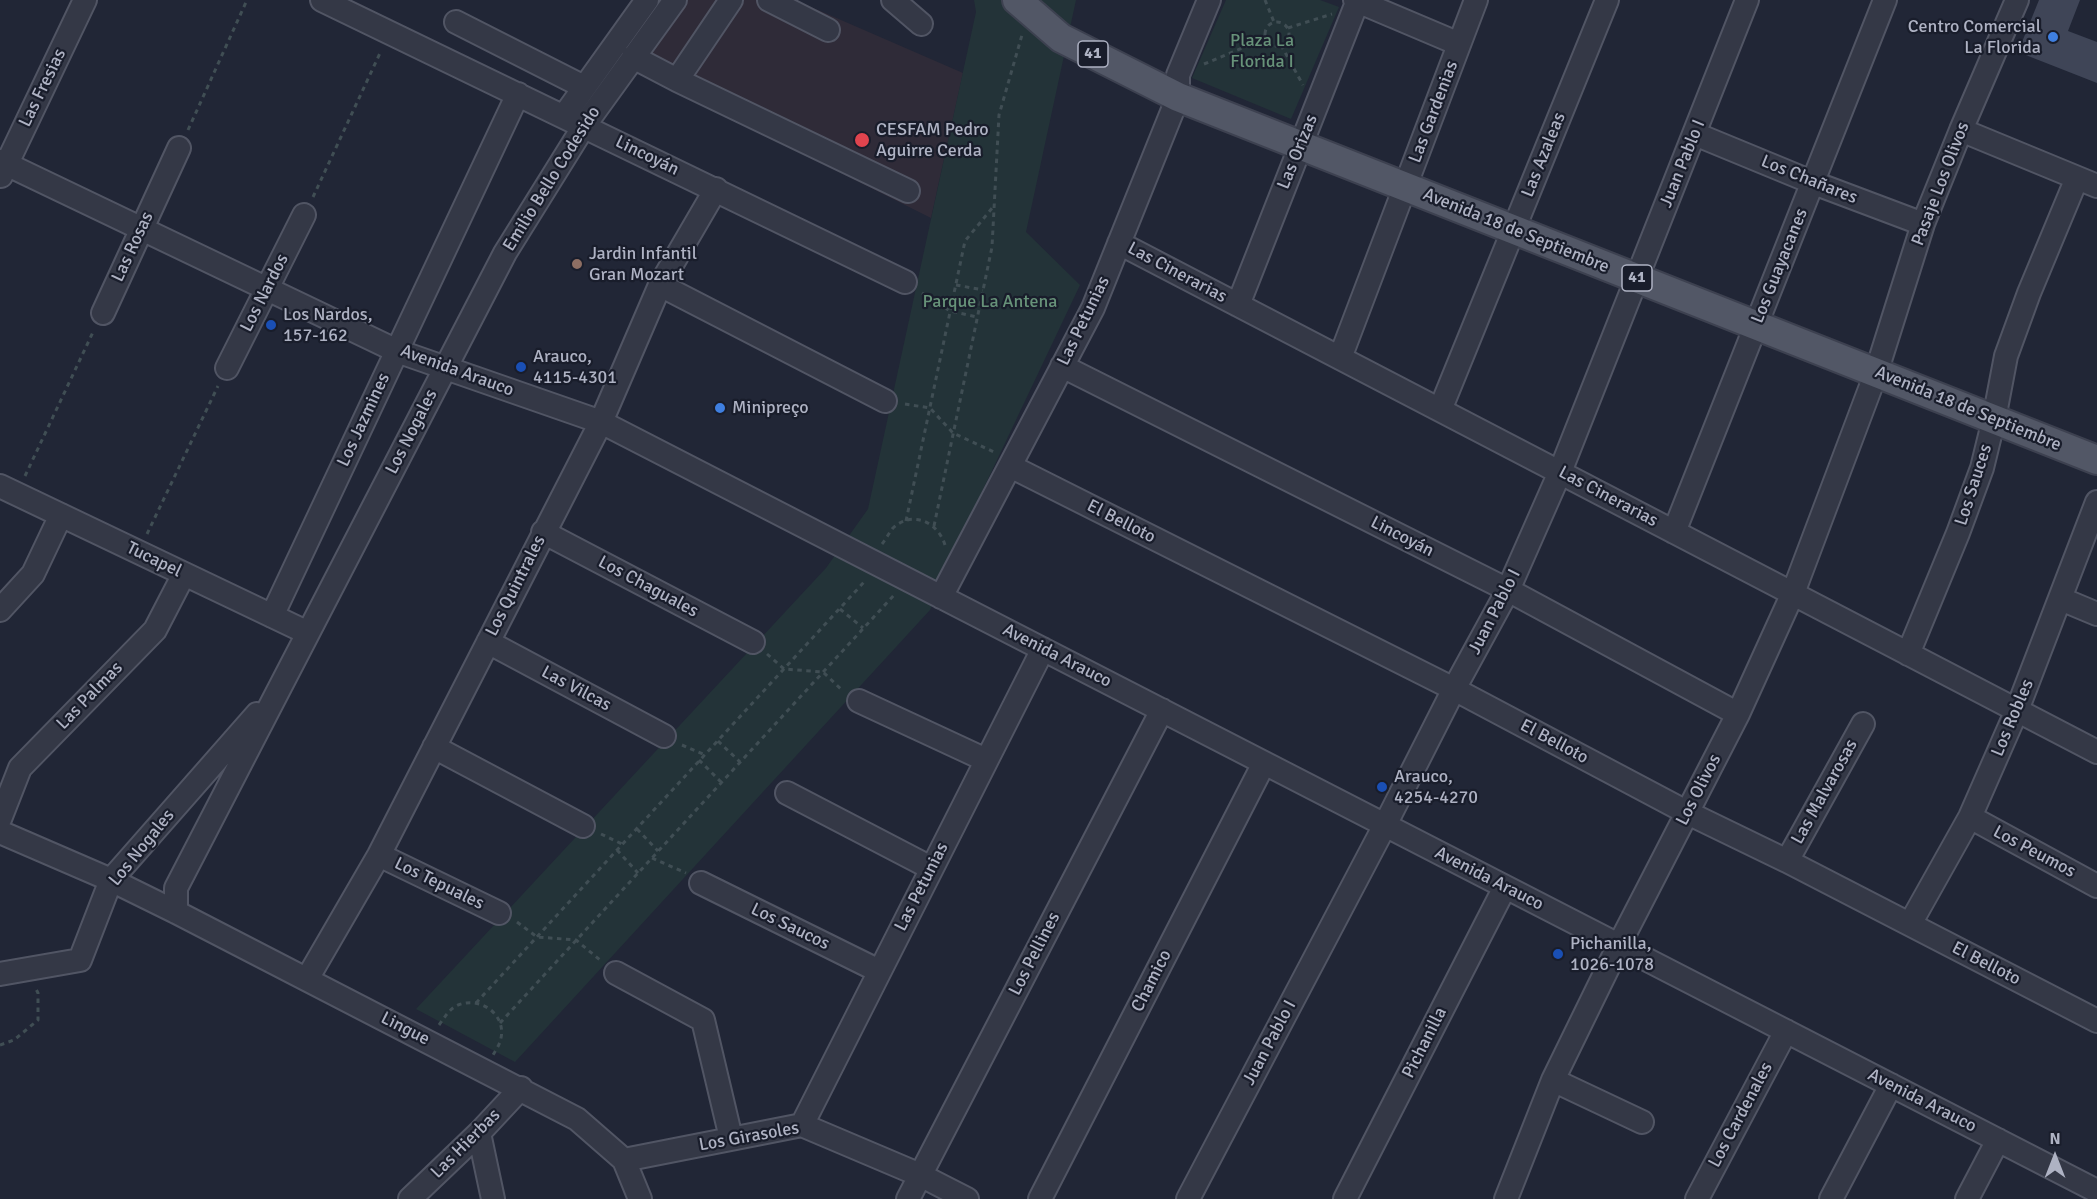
<!DOCTYPE html>
<meta charset="utf-8">
<style>
body{margin:0}
#map{position:relative;width:2097px;height:1199px;overflow:hidden;background:#212636;font-family:Signika,sans-serif}
canvas{display:block}
.north{position:absolute;left:2025px;top:1127px;width:60px;height:60px;-webkit-text-stroke:4px #191d2b;paint-order:stroke;rotate:0deg;font-size:16px;font-weight:700;line-height:24px;text-align:center;color:#aeb2c3}
.north::after{content:'';display:block;margin:auto;width:21px;height:27px;background:#aeb2c3;clip-path:polygon(50% 0,100% 100%,50% 72%,0 100%)}
</style>
<div id="map">
<canvas width="2097" height="1199"></canvas>
<div class="north">N</div>
</div>
<script>
const context = document.querySelector('canvas').getContext('2d');
context.lineJoin = 'round';
function fill(path, color) { context.fillStyle = color; context.fill(path, 'evenodd'); }
function stroke(path, color, width, dash) { context.strokeStyle = color; context.lineWidth = width; context.lineCap = dash ? 'butt' : 'round'; context.setLineDash(dash || []); context.stroke(path); }
function drawText(font, color, halo, rows, align = 'center') {
  context.font = font + ' Signika,sans-serif'; context.lineWidth = 4.5; context.setLineDash([]); context.textBaseline = 'middle'; context.strokeStyle = halo; context.fillStyle = color; for (const [text, x, y, turn = 0] of rows) {
    context.save(); context.translate(x, y); context.rotate((+turn || 0) * Math.PI / 180); context.textAlign = isNaN(turn) ? turn : align; if (halo) context.strokeText(text, 0, 0); context.fillText(text, 0, 0); context.restore();
  }
}
fill(new Path2D(`
 M684,0H795L963,73L931,218L637,71Z`), '#2f2b38');
fill(new Path2D(`
 M974,0H1076L1026,232L1080,285L951,557L930,610L515,1062L416,1009L826,568L868,509L976,12Z
 M1226,0H1320L1339,7L1291,119L1192,78Z`), '#233338');
fill(new Path2D(`
 M2039,0H2080L2068,31L2097,42V83L2018,52Z`), '#3f4557');
const minor = new Path2D(`
 M322,0L905,282
 M731,0L677,80L908,191
 M769,0L828,30
 M893,0L921,24
 M1355,0L1459,44
 M456,22L584,87
 M633,57L677,80
 M564,116L647,0
 M1961,130L2097,186
 M1695,134L1814,183L1923,224
 M0,161L397,351L601,422L2097,1191
 M1,176L85,0
 M1119,243L2097,752
 M660,285L885,401
 M1238,305L1358,0
 M103,313L179,148
 M1340,358L1476,0
 M1062,366L1508,590L1738,714
 M227,368L304,215
 M1440,410L1607,0
 M1010,466L1454,689L1688,813L1787,861L2097,1021
 M0,486L308,633
 M543,532L753,642
 M1674,532L1885,0
 M941,597L1093,308L1178,97V75L1209,0
 M2061,599L2097,614
 M0,610L33,574L61,515
 M272,616L518,94
 M488,642L664,736
 M1908,654L1958,533L1982,468L1994,419L2006,356L2029,293L2077,178
 M859,701L986,760
 M434,747L583,826
 M787,793L931,868
 M1970,817L2097,886
 M0,819L20,768L155,630L184,574
 M0,832L111,880L176,912L577,1119L624,1160L640,1199
 M379,855L499,913
 M1787,861L1863,724
 M701,883L879,971
 M176,912V888L505,253L584,126L675,0
 M1910,924L1970,817L2017,710L2097,502
 M616,973L703,1020L731,1138
 M0,974L80,960L111,880L257,714
 M307,979L379,855L601,422L660,285L716,189
 M1553,1080L1642,1122
 M802,1125L1043,649
 M479,1133L493,1199
 M624,1160L802,1125L920,1175L967,1199
 M410,1199L479,1133L521,1088
 M908,1199L1162,710
 M1040,1199L1264,763
 M1188,1199L1385,825L1454,689L1508,590L1560,472L1747,0
 M1345,1199L1505,887
 M1506,1199L1553,1080L1619,945L1738,714L1793,593L1876,373L1923,224L1961,130L2017,0
 M1697,1199L1786,1031
 M1831,1199L1891,1085
 M1967,1199L1998,1140`);
const major = new Path2D(`
 M1017,0L1061,38L1178,97L2097,460`);
stroke(minor, '#515564', 26);
stroke(major, '#3d4150', 32);
stroke(new Path2D(`
 M1265,0L1274,22
 M1265 34a12 12 0 1 1 24 0a12 12 0 1 1-24 0Z
 M1288,28L1332,14
 M1281,45L1303,85
 M1204,64L1266,38
 M188,130L247,0
 M313,197L381,51
 M956,285L983,290
 M922,293L950,311L977,317
 M905,404L930,408L953,433L994,452
 M25,476L94,330
 M906,521L965,241L993,207
 M934,526L992,247L999,115L1022,35
 M147,534L218,386
 M882,544C886,539 889,533 893,528C912,510 938,522 945,545
 M840,609L863,628
 M767,654L784,669L823,672L843,691
 M718,741L740,762
 M682,745L705,755
 M699,760L721,782
 M637,829L658,851
 M601,834L622,844
 M617,850L638,873
 M652,858L686,873
 M517,922L537,937L576,940L600,960
 M476,1003L865,581
 M500,1023L895,594
 M439,1025C445,1017 449,1009 458,1005C480,996 506,1014 501,1038C500,1044 496,1050 493,1055
 M0,1045L14,1040L38,1020V993L35,987`), '#404e54', 3, [4.5, 4.5]);
stroke(minor, '#343846', 22);
stroke(major, '#525766', 28);
for (const [x, y, r, color] of [
 [2053,37,6,"#3f7fe0"],
 [862,140,8,"#e0444e"],
 [577,264,6,"#8d6e63"],
 [271,325,6,"#1a4fb4"],
 [521,367,6,"#1a4fb4"],
 [720,408,6,"#3f7fe0"],
 [1382,787,6,"#1a4fb4"],
 [1558,954,6,"#1a4fb4"]
]) { const dot = new Path2D(); dot.arc(x, y, r, 0, 2 * Math.PI); context.fillStyle = color; context.fill(dot); stroke(dot, '#191d2b', 2); }
for (const [x, y, w] of [
 [1093,54,30],
 [1637,278,30]
]) { const box = new Path2D(); box.roundRect(x - w / 2, y - 13, w, 26, 4.5); context.fillStyle = '#191d2b'; context.fill(box); stroke(box, '#aeb2c3', 1.5); }
drawText('bold 16px', '#aeb2c3', null, [
 ["41",1093,54],
 ["41",1637,278]
]);
drawText('18px', '#aeb2c3', '#191d2b', [
 ["Centro Comercial",2041,27,"right"],
 ["La Florida",2041,48,"right"],
 ["CESFAM Pedro",876,130],
 ["Aguirre Cerda",876,151],
 ["Jardin Infantil",589,254],
 ["Gran Mozart",589,275],
 ["Los Nardos,",283,315],
 ["157-162",283,336],
 ["Arauco,",533,357],
 ["4115-4301",533,378],
 ["Minipreço",732,408],
 ["Arauco,",1394,777],
 ["4254-4270",1394,798],
 ["Pichanilla,",1570,944],
 ["1026-1078",1570,965]
], 'left');
drawText('18px', '#679279', '#191d2b', [
 ["Plaza La",1262,41],
 ["Florida I",1262,62],
 ["Parque La Antena",990,302]
]);
drawText('18px', '#aeb2c3', '#191d2b', [
 ["Las Fresias",43,88,-64],
 ["Las Gardenias",1434,112,-69],
 ["Las Orizas",1298,152,-68],
 ["Las Azaleas",1544,155,-68],
 ["Lincoyán",647,156,26],
 ["Juan Pablo I",1683,164,-68],
 ["Emilio Bello Codesido",552,179,-58],
 ["Los Chañares",1809,180,22],
 ["Pasaje Los Olivos",1941,184,-69],
 ["Avenida 18 de Septiembre",1516,231,22],
 ["Las Rosas",133,247,-65],
 ["Los Guayacanes",1780,266,-68],
 ["Las Cinerarias",1177,273,28],
 ["Los Nardos",265,293,-63],
 ["Las Petunias",1084,321,-64],
 ["Avenida Arauco",457,371,20],
 ["Avenida 18 de Septiembre",1968,409,22],
 ["Los Jazmines",364,420,-65],
 ["Los Nogales",412,432,-63],
 ["Los Sauces",1974,485,-72],
 ["Las Cinerarias",1608,497,28],
 ["El Belloto",1121,522,27],
 ["Lincoyán",1402,537,27],
 ["Tucapel",154,560,26],
 ["Los Quintrales",516,586,-63],
 ["Los Chaguales",648,587,28],
 ["Juan Pablo I",1495,612,-63],
 ["Avenida Arauco",1057,656,27],
 ["Las Vilcas",576,689,28],
 ["Las Palmas",90,696,-46],
 ["Los Robles",2013,718,-67],
 ["El Belloto",1554,742,28],
 ["Los Olivos",1699,790,-63],
 ["Las Malvarosas",1825,792,-61],
 ["Los Nogales",142,848,-51],
 ["Los Peumos",2034,852,28],
 ["Avenida Arauco",1489,879,27],
 ["Los Tepuales",439,884,26],
 ["Las Petunias",922,887,-63],
 ["Los Saucos",790,927,26],
 ["Los Pellines",1035,954,-63],
 ["El Belloto",1986,964,27],
 ["Chamico",1152,981,-63],
 ["Lingue",405,1029,27],
 ["Juan Pablo I",1270,1043,-62],
 ["Pichanilla",1425,1043,-63],
 ["Avenida Arauco",1922,1101,27],
 ["Los Cardenales",1741,1115,-62],
 ["Los Girasoles",749,1137,-10],
 ["Las Hierbas",466,1144,-45]
]);
</script>
